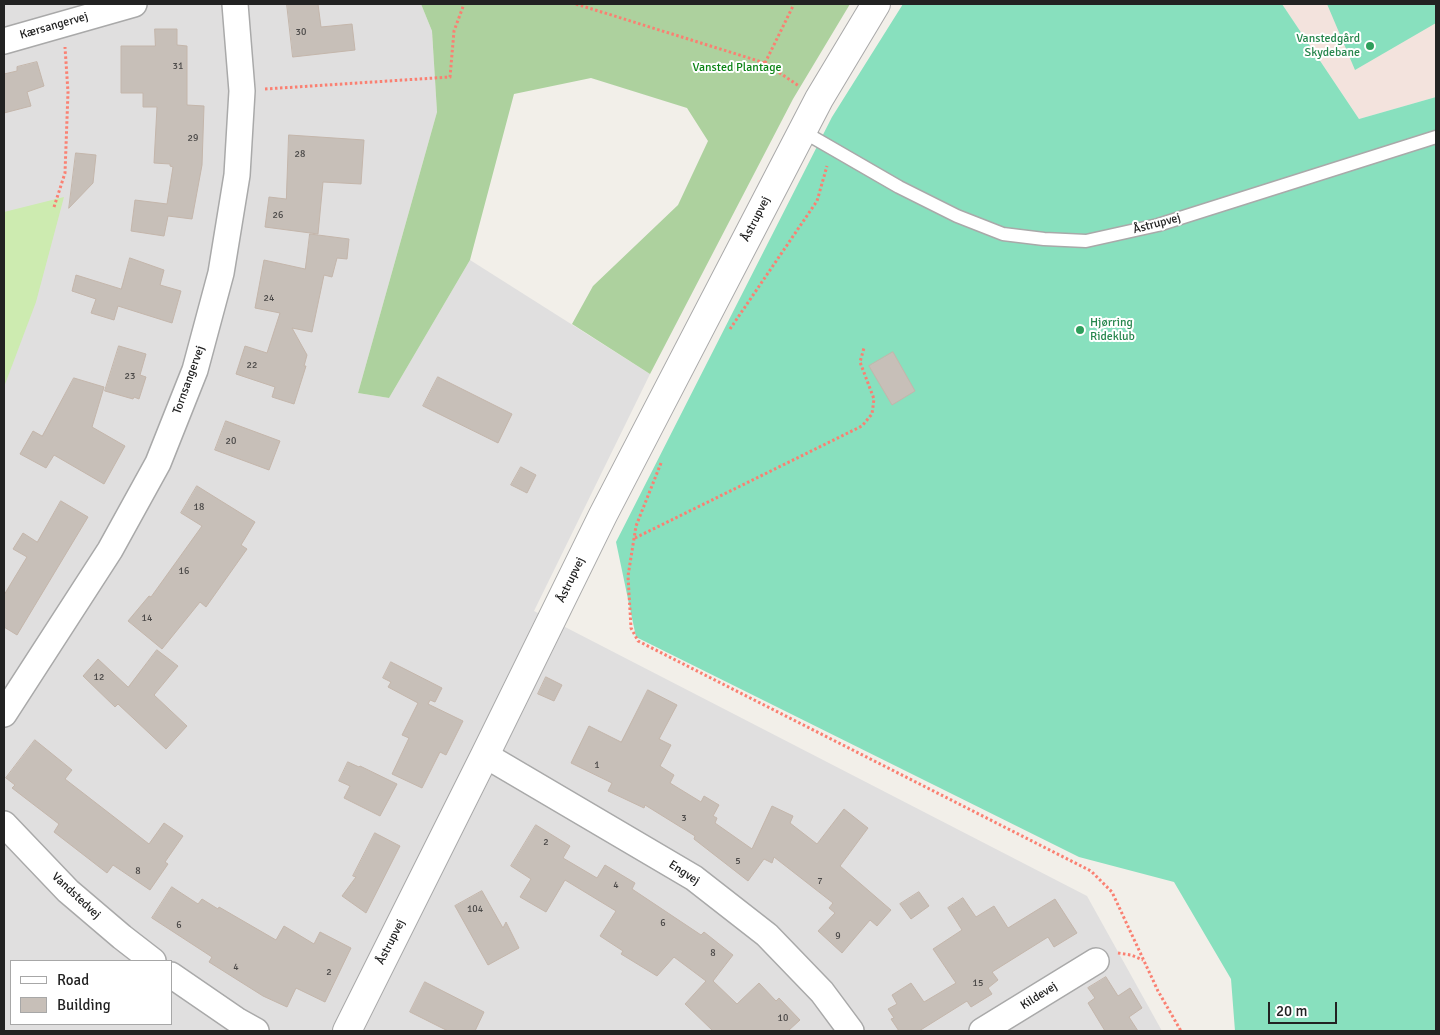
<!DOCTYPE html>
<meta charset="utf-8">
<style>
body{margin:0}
#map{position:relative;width:1440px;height:1035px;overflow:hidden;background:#f2efe9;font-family:Signika,sans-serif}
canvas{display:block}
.frame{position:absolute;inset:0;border:5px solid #222;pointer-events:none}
.legend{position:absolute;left:10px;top:960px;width:162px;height:65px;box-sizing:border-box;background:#fff;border:1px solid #a7a7a7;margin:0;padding:6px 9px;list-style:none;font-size:15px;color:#222}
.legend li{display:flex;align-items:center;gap:10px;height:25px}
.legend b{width:25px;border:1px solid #a7a7a7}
.scale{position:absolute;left:1268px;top:1002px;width:69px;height:22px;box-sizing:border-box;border:2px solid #222;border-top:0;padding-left:6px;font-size:15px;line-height:18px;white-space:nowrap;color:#222;-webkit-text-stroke:4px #fff;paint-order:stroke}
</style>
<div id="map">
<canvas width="1440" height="1035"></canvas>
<div class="frame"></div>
<ul class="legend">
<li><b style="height:6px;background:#fff"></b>Road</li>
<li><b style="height:14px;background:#c7bfb8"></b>Building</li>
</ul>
<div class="scale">20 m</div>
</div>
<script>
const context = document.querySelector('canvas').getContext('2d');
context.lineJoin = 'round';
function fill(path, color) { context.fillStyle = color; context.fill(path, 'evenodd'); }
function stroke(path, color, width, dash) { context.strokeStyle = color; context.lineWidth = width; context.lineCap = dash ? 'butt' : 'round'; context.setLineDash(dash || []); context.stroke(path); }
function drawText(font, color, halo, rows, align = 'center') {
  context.font = font + ' Signika,sans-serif'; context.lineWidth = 4; context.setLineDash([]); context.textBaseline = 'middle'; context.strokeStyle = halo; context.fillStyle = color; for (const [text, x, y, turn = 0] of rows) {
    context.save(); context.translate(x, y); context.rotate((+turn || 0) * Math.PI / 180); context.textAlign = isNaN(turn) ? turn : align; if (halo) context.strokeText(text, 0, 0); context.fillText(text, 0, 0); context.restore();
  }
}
fill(new Path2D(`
 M4,4H421L432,31L437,112L358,393L389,398L470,260L650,374L534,611L1087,896L1162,1031H4ZM11,961H171V1024H11Z`), '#e0dfdf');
fill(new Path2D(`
 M1282,4H1436V97L1359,119Z`), '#f3e3dd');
fill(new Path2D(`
 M64,197L36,302L4,387V212Z`), '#cdebb0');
fill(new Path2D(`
 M421,4H850L793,99L650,374L572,324L593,286L678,205L708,141L687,108L591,78L514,94L470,260L389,398L358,393L437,112L432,31Z`), '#add19e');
fill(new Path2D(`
 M903,4H1282L1359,119L1436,97V1031H1235L1231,979L1174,882L1079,857L636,637L616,542L832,117Z
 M1327,4H1436V23L1355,70Z`), '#88e0be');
const building = new Path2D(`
 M287,4H318L321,27L352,24L355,50L293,57Z
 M155,29H177V45L187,46V105L204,106L202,165L192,219L168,216L164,236L131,231L135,200L167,204L173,167L170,166V164L154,163L157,107H143V93H121V46H155Z
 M37,62L44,86L27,92L31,106L4,113V74L17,71V67Z
 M289,135L364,140L361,184L323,182L318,234L265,227L269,197L286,199Z
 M76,153L96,155L93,183L69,208Z
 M310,234L349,239L347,259L337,258L332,277L324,275L312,332L292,328L307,355L304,366H306L294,404L272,397L275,387L236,374L245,346L267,353L280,313L255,308L264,260L305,269Z
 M130,258L164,270L160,285L181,291L172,323L118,306L114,320L91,313L96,299L72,291L76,275L121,289Z
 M119,346L146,354L140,375L146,377L139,399L134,397L133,399L105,391Z
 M893,352L915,391L892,405L869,366Z
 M438,377L512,414L498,443L423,406Z
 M74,378L104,387L92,427L125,446L104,484L54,455L46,468L20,454L33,431L42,436Z
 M226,421L280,441L269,470L215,450Z
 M521,467L536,475L527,493L511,485Z
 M197,486L255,522L241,545L247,549L206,607L200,602L162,649L128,621L149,596L151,597L202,526L181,513Z
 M61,501L88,517L17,635L4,627V595L27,557L13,549L23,533L37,542Z
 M157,650L178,666L154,695L187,726L166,749L118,704L115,707L83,676L98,659L128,687Z
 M391,662L442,688L435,702L430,700L428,704L463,721L446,755L440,752L422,788L392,774L409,738L402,735L418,703L388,687L391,682L383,678Z
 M546,677L562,685L554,701L538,694Z
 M648,690L677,705L659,739L671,745L660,766L674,775L670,783L701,802L704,796L719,805L713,816L717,818L715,823L752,849L772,806L793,816L790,823L817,844L844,809L868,828L840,866L891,910L877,926L870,920L842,953L818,931L835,913L829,908L833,903L774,857L772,863L764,859L748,881L694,839L695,836L645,805L644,808L608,791L612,783L571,763L589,726L621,742Z
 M35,740L72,770L65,779L149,844L164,823L183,836L165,862L168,864L150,890L113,865L107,873L54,832L59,824L12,788L15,785L6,778Z
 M348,762L359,767L360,766L397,784L380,816L344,798L350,786L339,781Z
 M536,825L570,846L563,858L597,878L605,865L635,883L632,889L701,935L704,932L733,955L713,981L737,1004L759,983L776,1001L779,998L800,1020L788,1031H713L685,1004L706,981L674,957L657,976L621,954L623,951L600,936L616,911L565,880L546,912L520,897L531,879L511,866Z
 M375,833L400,846L366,913L342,896L356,877L353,876Z
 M172,887L198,904L202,899L218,909L219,907L276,940L284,926L314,944L320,932L351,948L325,1002L296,988L287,1007L263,996L209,962L212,957L152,918Z
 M482,891L503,928L506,922L519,948L488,965L455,906Z
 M919,892L929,906L911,919L900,904Z
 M963,898L976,917L994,906L1008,928L1055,899L1077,933L1054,947L1048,937L992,972L998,980L988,988L992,994L971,1007L967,1001L919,1031H899L891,1019L894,1018L888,1009L897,1004L892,995L911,983L924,1002L956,983L933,949L962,930L948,908Z
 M1106,977L1118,996L1130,988L1142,1008L1129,1017L1138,1031H1105L1088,1003L1095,998L1088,988Z
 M425,982L484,1012L475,1031H448L410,1012Z`);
fill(building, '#c7bfb8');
stroke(building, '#c4b6ab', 1);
const service = new Path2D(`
 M802,131L899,187L957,216L1003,234L1044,239L1086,241L1158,225L1436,137`);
const minor = new Path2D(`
 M4,41L134,4
 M4,714L110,550L158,463L195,370L221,273L237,175L242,91L235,4
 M485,755L694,878L767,935L822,992L851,1031
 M4,824L68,891L122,937L153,961
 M171,975L238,1021L256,1031
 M982,1031L1096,961`);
const tertiary = new Path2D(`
 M347,1031L485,755L603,515L819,99L876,4`);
stroke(service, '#a9a9a9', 15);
stroke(minor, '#a9a9a9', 28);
stroke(tertiary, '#a9a9a9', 30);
stroke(new Path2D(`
 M576,4L765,63L799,86
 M765,63L794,4
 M265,89L450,77L454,31L464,4
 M54,207L65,173L68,92L65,47
 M730,329L817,201L827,166
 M661,463L636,526L628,576L631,628L638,641L1091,871L1112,892L1158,991L1181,1031
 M635,538L862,426L872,414L874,399L860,362L864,348
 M1118,953L1131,955L1143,960`), '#fa8072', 3, [2.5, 2.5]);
stroke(service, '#fff', 12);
stroke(minor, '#fff', 25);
stroke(tertiary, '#fff', 28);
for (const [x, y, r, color] of [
 [1370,46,5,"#2e9e5b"],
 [1080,330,5,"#2e9e5b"]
]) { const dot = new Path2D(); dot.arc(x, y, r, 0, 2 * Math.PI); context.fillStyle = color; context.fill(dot); stroke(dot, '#fff', 2); }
drawText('10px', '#4b4948', null, [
 ["30",301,32],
 ["31",178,66],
 ["29",193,138],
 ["28",300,154],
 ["26",278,215],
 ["24",269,298],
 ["22",252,365],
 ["23",130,376],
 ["20",231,441],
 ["18",199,507],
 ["16",184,571],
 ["14",147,618],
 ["12",99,677],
 ["1",597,765],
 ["3",684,818],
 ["2",546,842],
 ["5",738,861],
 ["8",138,871],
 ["7",820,881],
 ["4",616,885],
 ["104",475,909],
 ["6",663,923],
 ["6",179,925],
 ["9",838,936],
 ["8",713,953],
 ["4",236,967],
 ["2",329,972],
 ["15",978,983],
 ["10",783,1018]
]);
drawText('12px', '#222', '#fff', [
 ["Kærsangervej",54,26,-16],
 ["Åstrupvej",756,219,-63],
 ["Åstrupvej",1157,224,-15],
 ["Tornsangervej",189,380,-70],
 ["Åstrupvej",571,580,-64],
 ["Engvej",684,873,33],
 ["Vandstedvej",76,896,43],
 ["Åstrupvej",391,942,-63],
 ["Kildevej",1039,996,-32]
]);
drawText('12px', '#27864d', '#fff', [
 ["Vanstedgård",1360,39],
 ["Skydebane",1360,53],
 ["Hjørring",1090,323,"left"],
 ["Rideklub",1090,337,"left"]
], 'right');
drawText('12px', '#0c8416', '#fff', [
 ["Vansted Plantage",737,68]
]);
</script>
